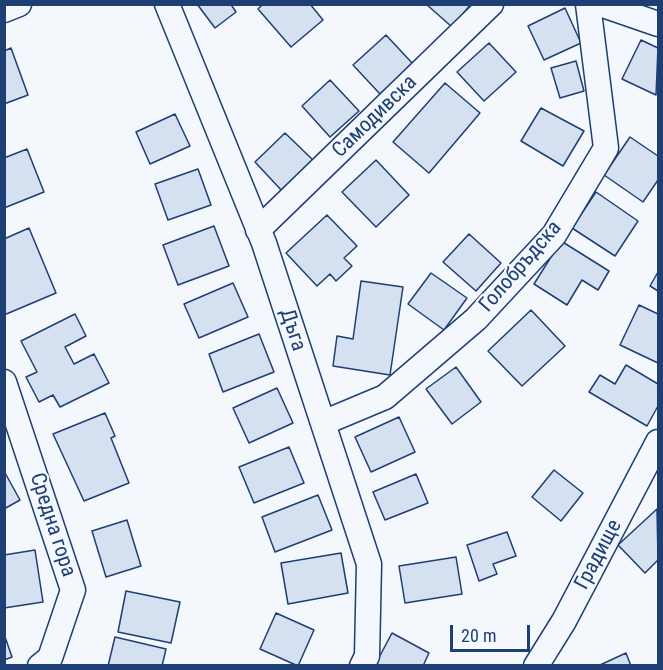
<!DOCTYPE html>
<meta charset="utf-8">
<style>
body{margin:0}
#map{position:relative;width:663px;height:670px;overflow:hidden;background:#f4f7fb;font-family:"Roboto Condensed",sans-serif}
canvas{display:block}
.frame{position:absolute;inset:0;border:6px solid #1d3f73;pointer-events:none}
.scale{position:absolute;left:450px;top:625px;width:80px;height:27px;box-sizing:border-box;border:3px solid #1d3f73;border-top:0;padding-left:8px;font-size:18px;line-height:21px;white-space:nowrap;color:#1d3f73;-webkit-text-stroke:4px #f4f7fb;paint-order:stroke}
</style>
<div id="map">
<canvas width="663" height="670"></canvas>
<div class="frame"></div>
<div class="scale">20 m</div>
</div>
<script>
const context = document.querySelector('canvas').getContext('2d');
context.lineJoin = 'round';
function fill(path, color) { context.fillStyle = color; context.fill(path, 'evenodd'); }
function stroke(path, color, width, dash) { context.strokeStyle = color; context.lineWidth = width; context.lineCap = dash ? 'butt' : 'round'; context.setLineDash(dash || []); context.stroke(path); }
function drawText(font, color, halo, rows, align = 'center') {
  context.font = font + ' "Roboto Condensed",sans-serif'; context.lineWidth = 4.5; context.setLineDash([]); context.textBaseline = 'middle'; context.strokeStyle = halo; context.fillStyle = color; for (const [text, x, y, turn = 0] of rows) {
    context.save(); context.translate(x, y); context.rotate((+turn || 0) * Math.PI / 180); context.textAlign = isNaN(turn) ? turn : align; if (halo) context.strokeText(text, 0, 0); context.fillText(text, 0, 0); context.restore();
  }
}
const building = new Path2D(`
 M197,4H234L232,6L236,12L215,28Z
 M263,4H310L323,20L291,47L258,9Z
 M426,4H471L452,27Z
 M565,8L581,43L544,60L528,26Z
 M386,35L413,64L380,94L353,65Z
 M641,40L658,48L656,95L622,79Z
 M489,43L516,72L484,101L457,72Z
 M11,48L28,95L4,104V51Z
 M576,61L584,91L560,98L551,68Z
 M330,80L359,111L330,137L302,106Z
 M445,83L480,113L429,173L393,142Z
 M541,108L584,131L563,166L521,141Z
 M175,114L190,146L150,164L136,132Z
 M285,133L314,161L283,192L255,162Z
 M630,137L658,156V180L643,202L604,175Z
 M27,149L44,192L4,208V158Z
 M376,160L409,195L376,227L342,192Z
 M198,169L211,205L168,220L155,184Z
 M596,192L638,221L615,256L572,228Z
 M327,215L357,246L344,258L352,266L336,281L330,274L317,286L286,253Z
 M214,226L229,266L178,285L163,245Z
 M29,228L56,293L4,315V239Z
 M469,234L501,263L476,291L443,262Z
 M561,241L609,271L598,290L582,280L567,305L534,284Z
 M658,272V291L650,286Z
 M431,273L467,298L444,330L408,304Z
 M361,281L403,287L390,375L333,366L337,336L353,339Z
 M233,283L248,317L199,338L184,304Z
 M639,305L658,314V363L620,345Z
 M531,310L565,346L522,386L488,351Z
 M75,314L86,336L65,347L74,364L94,354L109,383L60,407L53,395L39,402L26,377L37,372L21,341Z
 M259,334L274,372L223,392L209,354Z
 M626,365L658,384V406L647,426L589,392L600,375L615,384Z
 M456,367L481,402L452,424L426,389Z
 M277,388L293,423L249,443L233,408Z
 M105,413L115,436L111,438L129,483L84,501L53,434Z
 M399,417L415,452L371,472L355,437Z
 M289,447L304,483L254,503L239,467Z
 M554,470L583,493L561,521L532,497Z
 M4,471L20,500L4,509Z
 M416,474L428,503L385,520L373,492Z
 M318,495L332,530L275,552L262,517Z
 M657,509L658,560L645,573L618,545Z
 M127,520L141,566L106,577L92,531Z
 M507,532L516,556L493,564L497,574L479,581L467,545Z
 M35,550L43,602L4,608V555Z
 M341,553L348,593L288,604L281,563Z
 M456,557L462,594L405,603L399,566Z
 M126,591L180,602L171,643L118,632Z
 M276,613L314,630L298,666L260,649Z
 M392,633L429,653L423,666L375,665Z
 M4,634L12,657L4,660Z
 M115,637L166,649L162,666H108Z
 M626,653L631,666H600V665Z`);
fill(building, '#d5e0f0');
stroke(building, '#1d3f73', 1.5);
const street = new Path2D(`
 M167,4L264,243L369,564L367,656L362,666
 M600,4L658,24
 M4,10L19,4
 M258,230L491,4
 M4,382L73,590L50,658L40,666
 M323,423L385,397L476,319L554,235L606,148L588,4
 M536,666L564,621L658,442`);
stroke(street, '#1d3f73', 27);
stroke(street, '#f4f7fb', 24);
drawText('21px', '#1d3f73', '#f4f7fb', [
 ["Самодивска",375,117,-44],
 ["Голобръдска",521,267,-49],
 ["Дъга",292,330,72],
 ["Средна гора",52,525,72],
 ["Градище",599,555,-62]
]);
</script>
